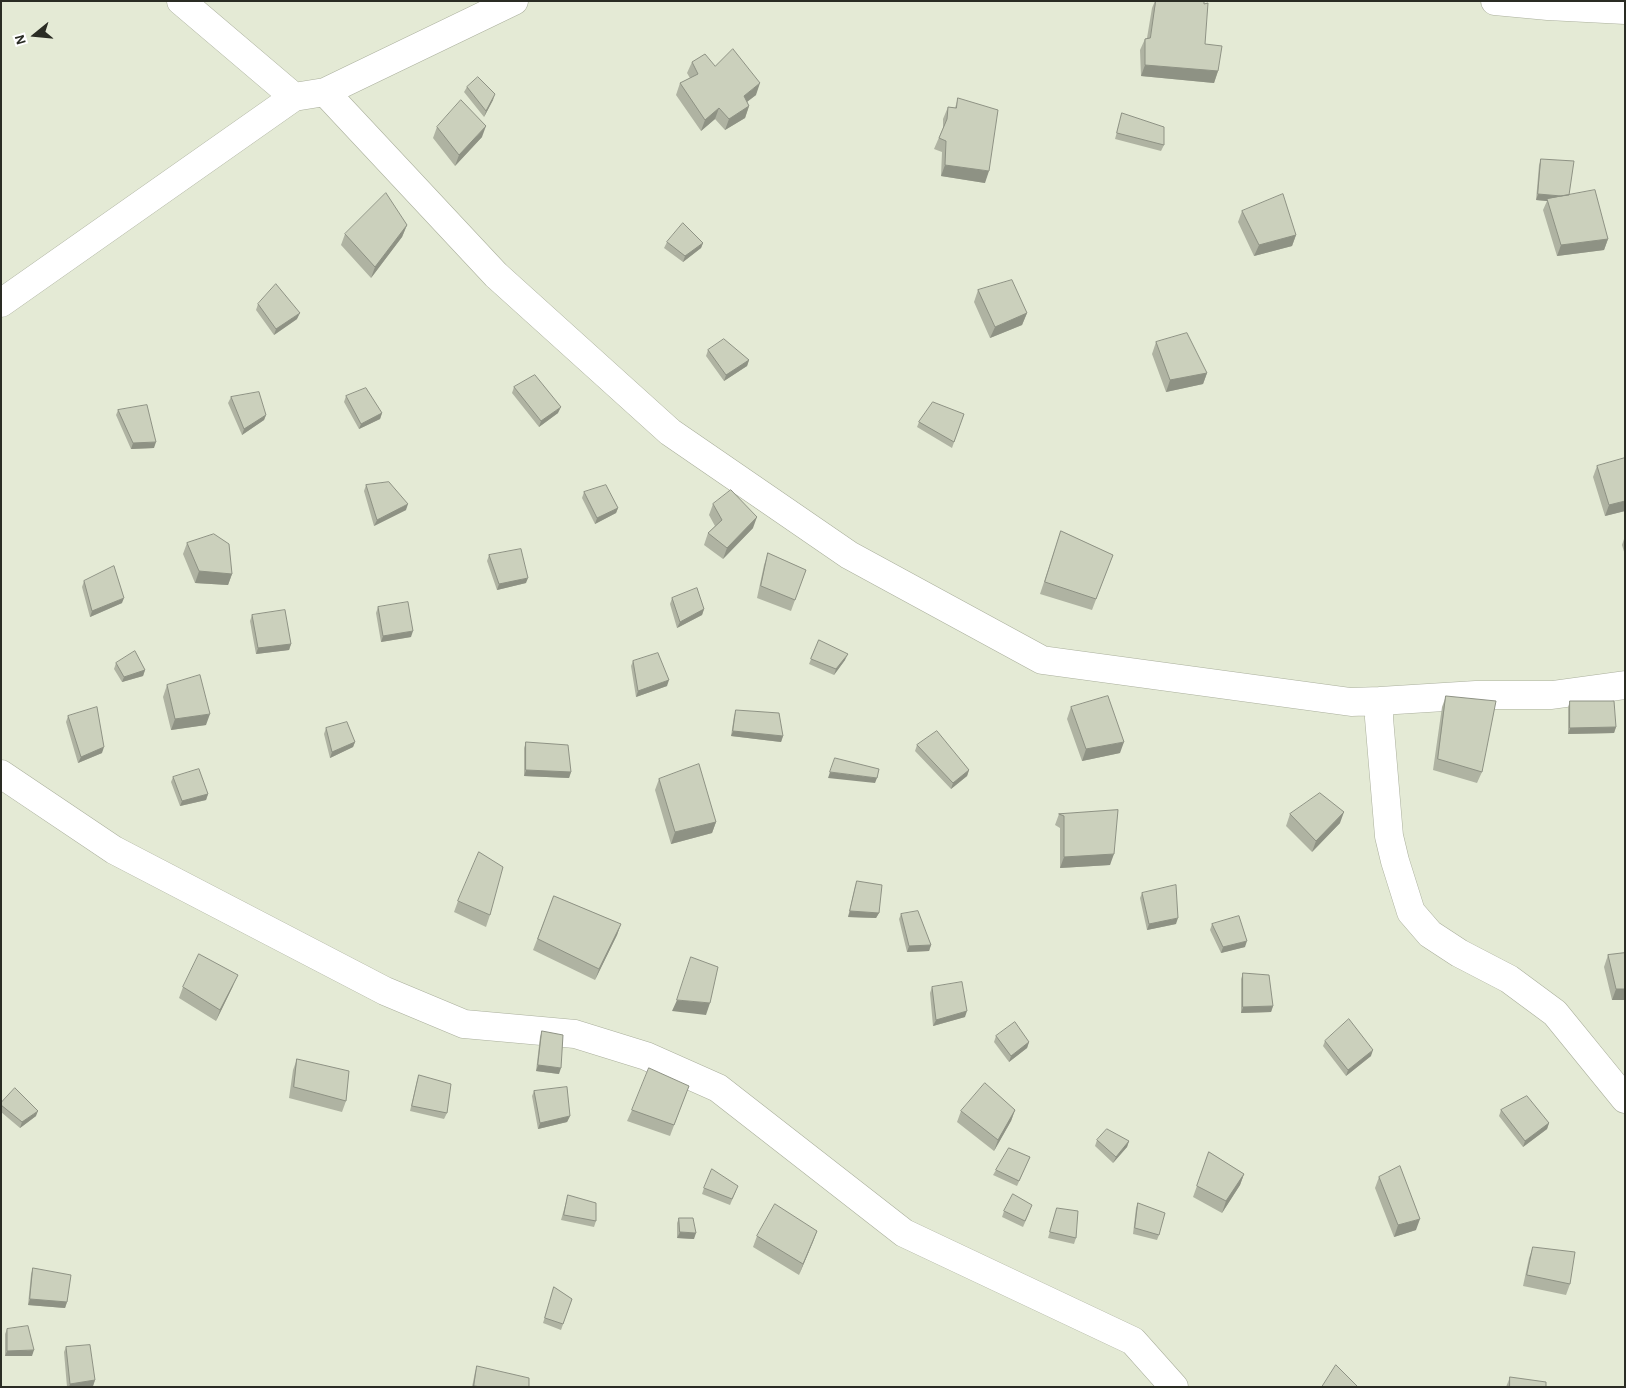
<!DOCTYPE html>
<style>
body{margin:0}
#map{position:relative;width:1626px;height:1388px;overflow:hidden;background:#e4ead5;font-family:"Alegreya Sans",sans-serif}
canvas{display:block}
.frame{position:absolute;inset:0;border:2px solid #2a2c24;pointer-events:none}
.north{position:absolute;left:10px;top:10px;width:50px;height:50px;-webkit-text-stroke:4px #fff;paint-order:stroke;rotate:253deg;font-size:14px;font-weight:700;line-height:20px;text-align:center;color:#2a2c24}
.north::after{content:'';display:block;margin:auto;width:18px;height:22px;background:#2a2c24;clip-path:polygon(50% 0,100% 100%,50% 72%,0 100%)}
</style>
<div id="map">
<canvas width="1626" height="1388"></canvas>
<div class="frame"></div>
<div class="north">N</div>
</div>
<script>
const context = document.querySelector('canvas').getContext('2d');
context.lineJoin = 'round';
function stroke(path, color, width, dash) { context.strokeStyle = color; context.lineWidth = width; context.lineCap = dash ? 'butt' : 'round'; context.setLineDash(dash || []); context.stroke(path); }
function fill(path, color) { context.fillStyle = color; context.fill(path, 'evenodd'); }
const minor = new Path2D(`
 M181,1L294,97
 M1495,1L1548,6L1625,10
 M325,92L496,275L670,432L849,555L1042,660L1351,702L1380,701L1379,718L1389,836L1395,861L1411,912L1430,934L1459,953L1509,979L1555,1013L1625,1099
 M1,303L294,97L325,92L514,1
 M1380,701L1476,695H1552L1625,685
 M1,774L114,850L385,991L464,1024L575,1034L646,1056L718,1088L904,1233L1133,1341L1174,1387`);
stroke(minor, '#aaaf9c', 29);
stroke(minor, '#fff', 28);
fill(new Path2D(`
 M1155,1L1205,44L1218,71L1214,83L1141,76L1140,50L1145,39L1147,38L1152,8Z
 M692,62L715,66L756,95L747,102L749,106L745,118L725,130L715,119L701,131L676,95L680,83L690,78L687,73Z
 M467,87L493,100L484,117L464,92Z
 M958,98L985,183L941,176L942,152L934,149L943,128V119L948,107L955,108Z
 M1122,113L1164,145L1161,151L1115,139Z
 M437,127L482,137L455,166L433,138Z
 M1541,159L1569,195L1608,239L1604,250L1557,256L1543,210L1547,201L1536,200L1539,165Z
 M1242,211L1296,235L1292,246L1254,256L1238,222Z
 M407,225L402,237L371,278L341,245L345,234Z
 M667,242L703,243L701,248L683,262L664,248Z
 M978,290L1027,313L1022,325L990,338L974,302Z
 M258,304L297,319L274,335L256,310Z
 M1156,342L1207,373L1203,384L1166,392L1152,354Z
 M708,350L749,360L747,366L724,381L706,356Z
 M514,387L558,413L539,427L512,393Z
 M346,396L382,413L380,419L359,429L344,402Z
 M231,397L266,415L264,420L242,435L228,403Z
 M118,410L154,448L131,449L116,415Z
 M964,414L952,448L917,427L919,422Z
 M1597,466L1625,511L1605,516L1593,477Z
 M366,485L406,510L374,526L364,491Z
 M584,492L618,508L616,513L595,524L582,498Z
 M713,504L753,528L723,559L704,545L708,533L715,526L709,515Z
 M1061,531L1113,555L1092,610L1040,594Z
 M1624,539H1625V555L1622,545Z
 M187,543L232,574L228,585L195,583L183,554Z
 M768,553L806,570L791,611L757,598L764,565Z
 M489,555L526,583L497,590L487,561Z
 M84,581L122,603L90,617L82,587Z
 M672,598L704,609L702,615L677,628L670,604Z
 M378,607L411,637L381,642L376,613Z
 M252,615L291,644L289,650L256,654L250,621Z
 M819,640L845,660L834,675L809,664Z
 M633,661L667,686L636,697L631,666Z
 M116,663L145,670L143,676L122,682L114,669Z
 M167,685L206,725L171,730L163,697Z
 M1446,696L1482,772L1477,783L1433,770L1442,707Z
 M1570,701L1616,727L1614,733L1568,734V707Z
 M1071,707L1120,753L1082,761L1067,719Z
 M736,710L783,736L781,742L731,736L734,716Z
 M68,716L102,753L78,763L66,722Z
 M326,728L355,742L353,747L330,758L324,734Z
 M526,742L571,772L569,778L524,776V748Z
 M917,745L969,770L967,776L951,789L915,751Z
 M173,777L208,794L206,800L180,806L171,782Z
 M659,779L716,822L712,833L671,844L655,790Z
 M1118,810L1110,865L1060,868V828L1055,825L1059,814Z
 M1290,814L1340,823L1312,852L1286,826Z
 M857,881L879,913L876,918L848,917L855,887Z
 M1142,893L1176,924L1147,930L1140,898Z
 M554,896L621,924L617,935L595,980L533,950Z
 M458,901L490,915L486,927L454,912Z
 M901,914L931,945L929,951L907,952L899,919Z
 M1212,924L1245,947L1221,953L1210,930Z
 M1625,953V1000H1612L1604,967L1608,955Z
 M1243,973L1273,1006L1271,1012L1241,1013V979Z
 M233,986L216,1021L179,998L183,987Z
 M932,987L965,1017L933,1026L930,993Z
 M542,1031L559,1074L536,1071L540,1037Z
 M996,1036L1029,1042L1027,1048L1009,1062L994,1042Z
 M1325,1041L1371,1056L1346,1076L1323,1046Z
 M297,1059L346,1101L342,1112L289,1098L293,1070Z
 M419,1075L447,1113L444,1119L410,1111L417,1081Z
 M689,1086L670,1136L627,1121L632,1110Z
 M534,1091L570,1116L567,1122L538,1129L532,1096Z
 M1,1103L36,1116L20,1128L1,1112Z
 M1015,1110L1011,1121L994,1151L957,1122L961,1111Z
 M1501,1110L1549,1123L1547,1129L1523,1147L1499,1116Z
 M1097,1140L1129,1141L1127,1147L1113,1163L1095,1146Z
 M1209,1152L1244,1174L1240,1185L1222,1213L1193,1197Z
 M1030,1157L1017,1186L993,1175L996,1170Z
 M1379,1177L1416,1230L1394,1237L1375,1188Z
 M704,1188L736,1191L730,1205L702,1194Z
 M568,1195L596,1221L594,1227L561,1220Z
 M1138,1203L1159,1235L1157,1240L1133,1234L1136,1208Z
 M1057,1208L1076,1238L1074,1244L1048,1238Z
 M1004,1211H1030L1023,1227L1002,1217Z
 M679,1218L694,1239L677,1238V1223Z
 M817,1231L799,1275L753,1247L757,1236Z
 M1533,1247L1570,1284L1566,1295L1523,1286L1529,1258Z
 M33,1268L67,1302L65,1308L28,1305L31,1274Z
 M554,1287L572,1299L561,1330L543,1323Z
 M7,1329L32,1356H5V1334Z
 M66,1347L95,1380L93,1386L67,1387L64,1352Z
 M477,1366L529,1387H472L475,1372Z
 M1510,1377L1546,1387H1506Z`), '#afb3a2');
fill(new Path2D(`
 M1145,65L1218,71L1214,83L1141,76Z
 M760,83L756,95L740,107L744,96Z
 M495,94L493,100L484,117L486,111Z
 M749,106L745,118L725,130L729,119Z
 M719,108L715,119L701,131L705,120Z
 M486,126L482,137L455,166L459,155Z
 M945,165L989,171L985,183L941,176Z
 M1538,194L1569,197L1547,199V201L1536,200Z
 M407,225L402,237L371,278L375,267Z
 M1296,235L1292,246L1254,256L1259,245Z
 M1608,239L1604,250L1557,256L1561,245Z
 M703,243L701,248L683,262L685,256Z
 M300,313L297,319L274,335L276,329Z
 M1027,313L1022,325L990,338L995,327Z
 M749,360L747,366L724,381L726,375Z
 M1207,373L1203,384L1166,392L1170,380Z
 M561,407L558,413L539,427L541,421Z
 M382,413L380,419L359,429L361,424Z
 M266,415L264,420L242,435L244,429Z
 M156,442L154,448L131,449L133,443Z
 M1625,501V511L1605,516L1609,505Z
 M408,504L406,510L374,526L377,520Z
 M618,508L616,513L595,524L597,518Z
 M757,517L753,528L723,559L727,548Z
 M199,571L232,574L228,585L195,583Z
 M528,578L526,583L497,590L499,584Z
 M124,598L122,603L90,617L92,611Z
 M704,609L702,615L677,628L680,622Z
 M413,631L411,637L381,642L383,636Z
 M291,644L289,650L256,654L258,648Z
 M848,654L845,660L834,675L836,669Z
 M145,670L143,676L122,682L124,677Z
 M669,680L667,686L636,697L638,691Z
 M210,714L206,725L171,730L175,719Z
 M1616,727L1614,733L1568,734L1570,728Z
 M733,731L783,736L781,742L731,736Z
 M355,742L353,747L330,758L332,752Z
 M1124,742L1120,753L1082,761L1086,749Z
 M104,747L102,753L78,763L81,757Z
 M526,770L571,772L569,778L524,776Z
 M969,770L967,776L951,789L953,783Z
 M830,772L877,778L875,783L828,778Z
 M208,794L206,800L180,806L182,801Z
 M1344,812L1340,823L1312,852L1316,841Z
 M716,822L712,833L671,844L675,832Z
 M1114,854L1110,865L1060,868L1064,857Z
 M850,911L879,913L876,918L848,917Z
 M1178,918L1176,924L1147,930L1149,924Z
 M621,924L617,935L595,980L599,969Z
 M1247,941L1245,947L1221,953L1223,947Z
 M931,945L929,951L907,952L909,946Z
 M238,975L233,986L216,1021L220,1010Z
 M1616,989H1625V1000H1612Z
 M677,1000L710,1003L706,1015L672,1011Z
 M1273,1006L1271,1012L1241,1013L1243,1007Z
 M967,1011L965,1017L933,1026L936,1020Z
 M1029,1042L1027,1048L1009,1062L1011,1056Z
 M1373,1050L1371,1056L1346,1076L1348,1070Z
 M538,1065L561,1068L559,1074L536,1071Z
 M1015,1110L1011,1121L994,1151L998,1140Z
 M38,1111L36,1116L20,1128L22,1122Z
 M570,1116L567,1122L538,1129L540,1123Z
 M1549,1123L1547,1129L1523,1147L1525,1141Z
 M1129,1141L1127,1147L1113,1163L1116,1157Z
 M1244,1174L1240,1185L1222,1213L1226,1201Z
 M1420,1219L1416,1230L1394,1237L1398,1225Z
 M817,1231L813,1242L799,1275L803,1264Z
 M680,1232L696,1233L694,1239L677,1238Z
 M30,1299L67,1302L65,1308L28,1305Z
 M34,1350L32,1356H5L7,1351Z
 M95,1380L93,1386L69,1387L70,1384Z`), '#8e9284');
const building = new Path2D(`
 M1156,1H1204V4L1208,3L1205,44L1222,46L1218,71L1145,65V39L1150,38Z
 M733,49L760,83L744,96L749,106L729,119L719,108L705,120L680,83L698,74L692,62L705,54L715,66Z
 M478,77L495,94L486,111L467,87Z
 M958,98L998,110L989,171L945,165L946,141L939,138L947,119L948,107L956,108Z
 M461,100L486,126L459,155L437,127Z
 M1122,113L1164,127V145L1117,133Z
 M1541,159L1574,161L1569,195L1561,196L1538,194Z
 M1595,190L1608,239L1561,245L1547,199Z
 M386,193L407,225L375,267L345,234Z
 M1283,194L1296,235L1259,245L1242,211Z
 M683,223L703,243L685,256L667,242Z
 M1012,280L1027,313L995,327L978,290Z
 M276,284L300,313L276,329L258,304Z
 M1187,333L1207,373L1170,380L1156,342Z
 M724,339L749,360L726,375L708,350Z
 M535,375L561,407L541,421L514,387Z
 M366,388L382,413L361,424L346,396Z
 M259,392L266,415L244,429L231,397Z
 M933,402L964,414L954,442L919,422Z
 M147,405L156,442L133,443L118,410Z
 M1625,458V501L1609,505L1597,466Z
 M389,482L408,504L377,520L366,485Z
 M606,485L618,508L597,518L584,492Z
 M731,490L757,517L727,548L708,533L722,520L713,504Z
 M1061,531L1113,555L1096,599L1045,582Z
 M214,534L229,544L232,574L199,571L187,543Z
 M521,549L528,578L499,584L489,555Z
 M768,553L806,570L795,600L761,586Z
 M114,566L124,598L92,611L84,581Z
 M697,588L704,609L680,622L672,598Z
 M408,602L413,631L383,636L378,607Z
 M285,610L291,644L258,648L252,615Z
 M819,640L848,654L836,669L811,659Z
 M135,651L145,670L124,677L116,663Z
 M658,653L669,680L638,691L633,661Z
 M200,675L210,714L175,719L167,685Z
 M1108,696L1124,742L1086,749L1071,707Z
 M1446,696L1496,701L1482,772L1438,759Z
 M1570,701H1614L1616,727L1570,728Z
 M97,707L104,747L81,757L68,716Z
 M736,710L779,713L783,736L733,731Z
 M347,722L355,742L332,752L326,728Z
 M937,731L969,770L953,783L917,745Z
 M526,742L568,745L571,772L526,770Z
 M835,758L879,769L877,778L830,772Z
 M699,764L716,822L675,832L659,779Z
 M199,769L208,794L182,801L173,777Z
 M1320,793L1344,812L1316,841L1290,814Z
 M1118,810L1114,854L1064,857V816L1059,814Z
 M479,852L503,867L490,915L458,901Z
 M857,881L882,885L879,913L850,911Z
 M1176,885L1178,918L1149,924L1142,893Z
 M554,896L621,924L599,969L538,939Z
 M918,911L931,945L909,946L901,914Z
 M1239,916L1247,941L1223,947L1212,924Z
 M1625,953V989H1616L1608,955Z
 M199,954L238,975L220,1010L183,987Z
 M691,957L718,967L710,1003L677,1000Z
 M1243,973L1269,975L1273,1006L1243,1007Z
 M962,982L967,1011L936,1020L932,987Z
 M1349,1019L1373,1050L1348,1070L1325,1041Z
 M1015,1022L1029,1042L1011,1056L996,1036Z
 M542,1031L563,1035L561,1068L538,1065Z
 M297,1059L349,1071L346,1101L294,1087Z
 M649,1068L689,1086L674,1125L632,1110Z
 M419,1075L451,1084L447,1113L412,1106Z
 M985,1083L1015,1110L998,1140L961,1111Z
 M567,1087L570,1116L540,1123L534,1091Z
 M15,1088L38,1111L22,1122L1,1105V1103Z
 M1527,1096L1549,1123L1525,1141L1501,1110Z
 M1107,1129L1129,1141L1116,1157L1097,1140Z
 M1009,1148L1030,1157L1019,1181L996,1170Z
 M1209,1152L1244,1174L1226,1201L1197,1186Z
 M1400,1166L1420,1219L1398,1225L1379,1177Z
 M712,1169L738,1186L732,1199L704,1188Z
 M1013,1194L1032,1205L1025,1221L1004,1211Z
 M568,1195L596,1203V1221L564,1215Z
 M1138,1203L1165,1213L1159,1235L1135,1228Z
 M775,1204L817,1231L803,1264L757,1236Z
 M1057,1208L1078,1211L1076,1238L1050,1232Z
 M679,1218H693L696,1233L680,1232Z
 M1533,1247L1575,1252L1570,1284L1527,1275Z
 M33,1268L71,1275L67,1302L30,1299Z
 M554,1287L572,1299L563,1324L545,1318Z
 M28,1326L34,1350L7,1351V1329Z
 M90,1345L95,1380L70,1384L66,1347Z
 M1336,1365L1358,1387H1322Z
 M477,1366L529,1378V1387H481L474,1386Z
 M1510,1377L1546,1382V1387H1510Z`);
fill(building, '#cbd0bc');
stroke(building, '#8e9284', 1);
</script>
